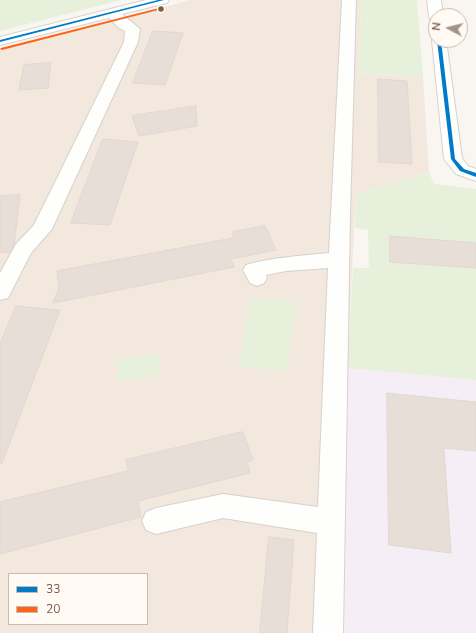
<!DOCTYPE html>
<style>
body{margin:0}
#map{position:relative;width:476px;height:633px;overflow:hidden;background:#f9f5f0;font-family:"Nunito Sans",sans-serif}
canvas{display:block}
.legend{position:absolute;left:8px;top:573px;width:140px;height:52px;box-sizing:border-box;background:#fffaf3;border:1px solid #cabbb1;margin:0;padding:5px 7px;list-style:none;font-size:12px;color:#7a5c4d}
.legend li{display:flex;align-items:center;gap:8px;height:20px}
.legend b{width:20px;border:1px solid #cabbb1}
.north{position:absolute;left:428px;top:8px;width:40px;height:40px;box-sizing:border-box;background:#fffaf3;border:1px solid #cabbb1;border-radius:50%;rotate:277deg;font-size:11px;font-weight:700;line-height:16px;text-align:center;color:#7a5c4d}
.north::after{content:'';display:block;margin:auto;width:14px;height:18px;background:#a69286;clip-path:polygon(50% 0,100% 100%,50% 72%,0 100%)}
</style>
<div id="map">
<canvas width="476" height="633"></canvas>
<ul class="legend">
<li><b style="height:5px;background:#007ac9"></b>33</li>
<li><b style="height:5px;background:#ff6319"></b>20</li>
</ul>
<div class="north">N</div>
</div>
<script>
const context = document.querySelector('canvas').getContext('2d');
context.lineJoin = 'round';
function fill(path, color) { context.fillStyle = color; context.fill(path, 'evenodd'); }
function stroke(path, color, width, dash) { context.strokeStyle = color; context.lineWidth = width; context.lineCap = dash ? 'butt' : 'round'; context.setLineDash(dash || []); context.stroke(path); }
fill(new Path2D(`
 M191,0H361L359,73L423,77L429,172L356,194L347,368L340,633H0V50ZM9,574H147V624H9Z`), '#f2e8de');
fill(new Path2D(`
 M347,368L476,380V633H340Z`), '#f6eef6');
fill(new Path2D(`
 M0,0H121L0,31Z
 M361,0H417L423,77L359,73Z
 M429,172L434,184L476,189V380L347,368L353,268H369L368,230L355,228L356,194Z
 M252,297L297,302L287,372L238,366Z
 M159,354L161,375L118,381L116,360Z`), '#e7f0db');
const building = new Path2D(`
 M153,31L183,33L165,85L133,83Z
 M51,63L48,88L19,90L24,65Z
 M378,79L407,81L412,164L379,162Z
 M196,106L197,126L139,136L132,116Z
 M103,139L138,142L110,225L71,223Z
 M20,195L14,245L10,253L0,252V196Z
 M265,226L276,250L231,259L234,267L53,303L59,288L57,271L233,238V232Z
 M390,236L476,243V268L390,262Z
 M16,306L60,310L2,463H0V344Z
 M387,393L476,402V451L444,448L451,553L389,545Z
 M243,432L253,460L247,462L250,473L138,501L141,517L0,554V502L128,471L126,460Z
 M269,537L294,540L287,633H260Z`);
fill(building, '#e6ded7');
stroke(building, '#e2d8d2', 1);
const minor = new Path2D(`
 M146,0H169L167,3L122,14L140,29L138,42L52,229L31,253L8,298L0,300V273L16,244L34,225L124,42L125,31L119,28L109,18L0,45V37Z
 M342,0H356L350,214L343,633H313L317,533L223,518L156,534L146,530L142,521L146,512L156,508L223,494L318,507L328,268L286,271L266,275L267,278L264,283L257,286L250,283L243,270L246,265C273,257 301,256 329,253Z
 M427,0H441L443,16H436V21L431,20L429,17Z
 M436,36V40H446L462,158L468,166L476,169V181L456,174L444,159L432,40Z`);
stroke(minor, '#d7d1cb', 2);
fill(minor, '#fefefd');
fill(new Path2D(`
 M158,0H164L0,42V40Z
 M437,40H441L455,159L464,169L476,173V177L460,171L451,159Z`), '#007ac9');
fill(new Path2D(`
 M163,7L166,8L2,50L0,49L1,48Z`), '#ff6319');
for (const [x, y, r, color] of [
 [161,9,3.5,"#7a5c4d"]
]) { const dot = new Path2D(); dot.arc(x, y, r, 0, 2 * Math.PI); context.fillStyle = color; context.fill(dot); stroke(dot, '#fffaf3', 1.5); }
</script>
